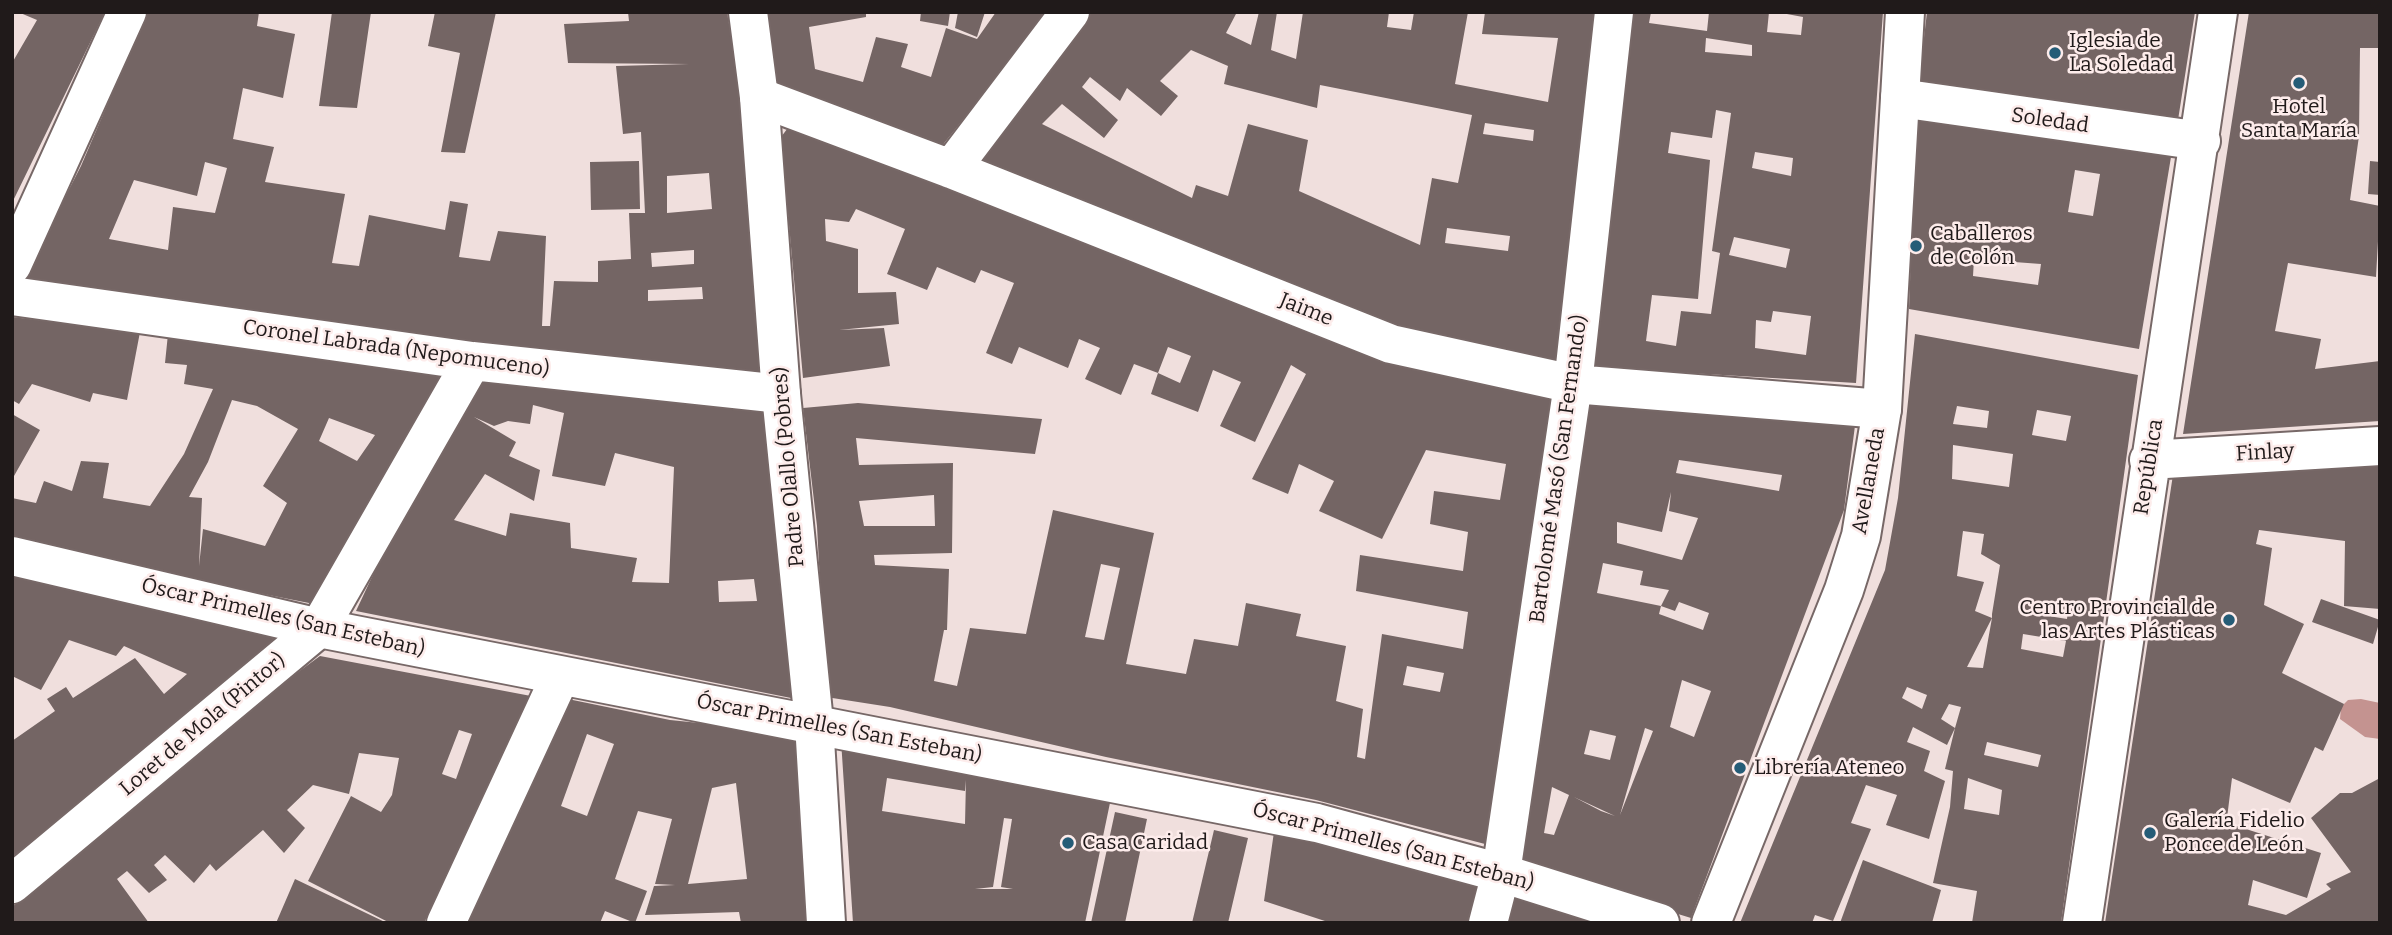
<!DOCTYPE html>
<meta charset="utf-8">
<style>
body{margin:0}
#map{position:relative;width:2392px;height:935px;overflow:hidden;background:#f0dfdd;font-family:Bitter,serif}
canvas{display:block}
.frame{position:absolute;inset:0;border:14px solid #201a1a;pointer-events:none}
</style>
<div id="map">
<canvas width="2392" height="935"></canvas>
<div class="frame"></div>
</div>
<script>
const context = document.querySelector('canvas').getContext('2d');
context.lineJoin = 'round';
function fill(path, color) { context.fillStyle = color; context.fill(path, 'evenodd'); }
function stroke(path, color, width, dash) { context.strokeStyle = color; context.lineWidth = width; context.lineCap = dash ? 'butt' : 'round'; context.setLineDash(dash || []); context.stroke(path); }
function drawText(font, color, halo, rows, align = 'center') {
  context.font = font + ' Bitter,serif'; context.lineWidth = 5; context.setLineDash([]); context.textBaseline = 'middle'; context.strokeStyle = halo; context.fillStyle = color; for (const [text, x, y, turn = 0] of rows) {
    context.save(); context.translate(x, y); context.rotate((+turn || 0) * Math.PI / 180); context.textAlign = isNaN(turn) ? turn : align; if (halo) context.strokeText(text, 0, 0); context.fillText(text, 0, 0); context.restore();
  }
}
fill(new Path2D(`
 M2361,699L2380,703V739L2365,737L2340,719L2341,707L2348,700Z`), '#c49390');
fill(new Path2D(`
 M18,12H105L12,203V63L37,20Z
 M147,12H259L257,26L295,34L283,98L243,88L233,139L274,147L265,182L345,194L332,263L359,266L369,215L445,230L450,201L468,204L459,257L490,261L498,231L546,236L542,326H550L554,281L598,282V261L631,259L629,213H645L641,132L623,134L616,66L689,64L568,63L564,24L629,21L628,12H727L746,127L766,379L20,285L81,166ZM205,162L227,168L215,213L173,207L168,250L109,239L134,180L197,196ZM709,173L712,209L667,213V176ZM694,250V264L652,267L651,253ZM702,287L703,299L648,301V290Z
 M332,12H371L357,108L319,106Z
 M435,12H496L465,153L441,152L460,53L428,46Z
 M765,12H866V17L809,27L815,69L863,82L876,37L908,44L901,67L931,77L946,28L977,39L996,12H1048L938,151L773,86Z
 M921,12H950L948,26L920,21Z
 M958,12H985L977,37L955,28Z
 M1087,12H1237L1226,33L1251,45L1259,12H1277L1271,50L1296,59L1303,12H1389L1387,27L1411,30L1414,12H1468L1455,84L1548,102L1558,38L1482,34L1485,12H1597L1556,364L1400,334L975,164ZM1191,50L1228,66L1224,84L1317,108L1320,85L1472,115L1458,183L1432,178L1420,245L1299,191L1308,140L1248,124L1228,196L1196,185L1192,198L1042,124L1062,104L1104,138L1118,120L1082,87L1090,77L1120,101L1127,88L1161,116L1178,96L1160,81ZM1485,123L1534,130L1533,141L1483,134ZM1447,228L1510,236L1508,251L1445,243Z
 M1631,12H1651L1649,23L1707,31L1709,12H1769L1767,32L1801,35L1803,17L1776,12H1883L1856,383L1589,367ZM1706,38L1752,45V56L1705,52ZM1716,110L1731,113L1712,251L1720,253L1711,314L1681,311L1676,346L1646,341L1652,295L1698,299L1710,160L1668,153L1671,132L1712,138ZM1755,152L1793,158L1791,176L1752,168ZM1734,237L1790,249L1786,268L1729,255ZM1773,311L1811,316L1806,355L1755,348L1756,320L1771,322Z
 M1927,12H2195L2178,120L1919,81Z
 M2249,12H2380V48H2360L2359,136L2350,200L2380,206L2376,277L2288,263L2275,331L2321,339L2315,369L2380,361V421L2183,434Z
 M1916,118L2171,157L2139,349L1909,309ZM2075,170L2100,174L2093,216L2068,212ZM1974,259L2041,264L2038,285L1973,276Z
 M794,120L1553,389L1485,844L1316,800L1106,757L890,707L826,697L817,526L803,408L858,403L1042,419L1035,454L856,438L859,465L953,463L952,553L874,555L875,565L949,569L947,630H944L934,681L957,686L970,628L1026,634L1053,510L1154,533L1126,664L1186,674L1194,639L1238,646L1246,603L1301,614L1296,636L1346,646L1336,701L1363,709L1357,757L1365,759L1382,634L1463,649L1468,612L1356,591L1360,555L1463,571L1468,532L1430,524L1434,491L1500,500L1506,464L1426,450L1382,539L1319,511L1334,481L1299,464L1288,494L1252,479L1306,374L1291,365L1255,442L1220,426L1241,382L1213,370L1198,412L1151,394L1158,373L1180,383L1191,356L1168,347L1158,373L1134,364L1121,395L1085,379L1100,348L1079,339L1068,368L1019,347L1012,364L986,353L1014,283L981,270L975,283L937,267L927,290L887,274L905,229L856,209L849,222L825,219L826,241L858,249V293L896,292L899,324L839,330L884,328L890,366L803,378L781,137ZM934,495L935,526H864L859,501ZM1101,564L1120,568L1104,640L1085,637ZM1407,666L1444,673L1440,692L1403,685Z
 M639,161L640,209L591,210L590,162Z
 M2370,161L2380,162V195L2368,194Z
 M12,317L140,332L127,400L93,393L90,402L32,384L19,404L12,400Z
 M168,334L443,373L314,604L198,581L12,536V498L36,503L44,481L72,491L81,461L109,463L103,498L150,506L184,454L213,389L184,384L187,365L165,363ZM232,400L257,406L298,429L263,486L287,503L265,546L203,529L199,566L202,498L189,497L208,462ZM329,418L375,435L357,461L319,441Z
 M1915,334L2138,375L2061,923H1972L1977,891L1933,883L1950,807L1953,771L1945,769L1955,728L1947,745L1913,727L1907,742L1930,751L1924,771L1945,781L1929,839L1886,825L1897,795L1866,785L1851,823L1871,829L1833,921L1815,915L1812,923H1740L1885,570L1898,498ZM1957,406L1989,411L1987,428L1953,424ZM2037,410L2071,416L2066,441L2032,435ZM1953,445L2013,454L2009,487L1952,479ZM1963,531L1984,534L1981,554L2000,565L1992,614V618L1983,668L1967,667L1992,618L1975,611L1984,582L1957,576ZM2037,605L2068,610L2067,619L2036,614ZM2023,634L2066,641L2063,657L2021,649ZM1907,687L1927,695L1922,709L1902,698ZM1949,704L1961,707L1955,728L1941,719ZM1987,742L2041,755L2038,767L1984,755ZM1968,778L2002,790L1999,815L1964,809Z
 M482,377L764,405L796,699L356,611L387,545ZM533,405L564,413L552,476L605,486L615,453L674,467L669,583L632,582L637,558L571,548L570,523L510,513L506,536L454,520L485,474L534,501L540,470L509,456L516,442L474,417L494,426L508,421L530,424ZM754,579L757,601L719,602L718,581Z
 M1588,395L1856,418L1844,510L1691,918L1516,864ZM1679,460L1782,475L1779,491L1676,473ZM1671,492L1669,511L1698,518L1682,560L1617,543V522L1662,532ZM1603,563L1643,571L1640,585L1669,590L1661,606L1675,611L1679,602L1709,613L1703,630L1659,614L1661,606L1597,593ZM1682,680L1711,691L1694,737L1670,727ZM1645,728L1653,731L1620,815ZM1590,730L1616,736L1610,760L1584,754ZM1552,787L1569,795L1554,835L1544,833ZM1574,797L1615,816L1601,811Z
 M12,414L40,430L14,476L12,475Z
 M2380,460V609L2344,606L2345,541L2259,530L2256,544L2272,548L2264,605L2304,624L2282,673L2344,704L2323,751L2315,747L2290,803L2232,778L2227,818L2199,814L2321,853L2307,898L2253,880L2248,905L2286,915L2331,889L2326,884L2351,872L2311,818L2340,793H2352L2380,778V923H2105L2174,468Z
 M12,575L211,621L283,641L101,790L12,857V741L55,711L47,699L66,687L73,698L135,658L164,694L187,674L124,646L116,656L69,640L41,690L12,676Z
 M2321,599L2380,620L2373,644L2312,622Z
 M320,656L531,696L424,923H390L308,881L351,796L381,812L392,795L399,758L359,753L349,794L313,785L287,810L305,828L284,853L263,830L216,871L210,864L194,883L165,855L154,865L167,880L149,893L127,871L117,879L149,923H12V907L263,698ZM459,730L472,734L456,779L442,774Z
 M563,698L670,720L797,733L814,923H741L739,912L645,915L654,886L675,885L655,884L672,819L638,811L615,879L647,891L635,923L605,911L600,923H466ZM587,734L614,744L587,816L561,806ZM736,783L747,879L688,884L712,788Z
 M841,740L1111,798L1085,923H853ZM887,778L965,791L966,780L965,824L882,811ZM1004,818L1012,819L1001,887L1013,889H975L993,887Z
 M1115,812L1147,819L1125,923H1091Z
 M1275,825L1481,878L1470,923H1331L1264,901Z
 M1214,830L1248,838L1228,923H1192Z
 M1863,860L1941,890L1932,923H1840Z
 M295,879L387,923H276Z
 M1511,896L1594,922V923H1504Z`), '#746564');
const street = new Path2D(`
 M759,97L951,169L1391,344L1573,384L1882,409
 M1900,98L2201,141
 M951,169L1070,12
 M12,296L472,361L781,394
 M2149,460L2380,446
 M12,884L319,628L472,361
 M446,923L560,677
 M1488,923L1501,873L1573,384L1614,12
 M2082,923L2218,12`);
const secondary = new Path2D(`
 M748,12L759,97L781,394L814,723L826,923
 M12,556L319,628L1317,823L1501,873L1660,923`);
const primary = new Path2D(`
 M12,265L127,12
 M1711,923L1844,590L1861,536L1882,409L1905,12`);
stroke(street, '#776867', 42);
stroke(secondary, '#776867', 42);
stroke(primary, '#776867', 42);
stroke(street, '#fff', 38);
stroke(secondary, '#fff', 38);
stroke(primary, '#fff', 38);
for (const [x, y, r, color] of [
 [2055,53,7,"#255c77"],
 [2299,83,7,"#255c77"],
 [1916,246,7,"#255c77"],
 [2229,620,7,"#255c77"],
 [1740,768,7,"#255c77"],
 [2150,833,7,"#255c77"],
 [1068,843,7,"#255c77"]
]) { const dot = new Path2D(); dot.arc(x, y, r, 0, 2 * Math.PI); context.fillStyle = color; context.fill(dot); stroke(dot, '#fdeceb', 2.5); }
drawText('21px', '#201a1a', '#fdeceb', [
 ["Iglesia de",2069,41],
 ["La Soledad",2069,65],
 ["Hotel",2299,107,"center"],
 ["Santa María",2299,131,"center"],
 ["Caballeros",1930,234],
 ["de Colón",1930,258],
 ["Centro Provincial de",2215,608,"right"],
 ["las Artes Plásticas",2215,632,"right"],
 ["Librería Ateneo",1754,768],
 ["Galería Fidelio",2164,821],
 ["Ponce de León",2164,845],
 ["Casa Caridad",1082,843]
], 'left');
drawText('21px', '#201a1a', '#fdeceb', [
 ["Soledad",2050,121,8],
 ["Jaime",1306,310,22],
 ["Coronel Labrada (Nepomuceno)",396,349,8],
 ["Finlay",2265,453,-3],
 ["Padre Olallo (Pobres)",789,467,-95],
 ["República",2149,467,-81],
 ["Bartolomé Masó (San Fernando)",1559,469,-82],
 ["Avellaneda",1869,481,-80],
 ["Óscar Primelles (San Esteban)",283,618,13],
 ["Loret de Mola (Pintor)",203,725,-40],
 ["Óscar Primelles (San Esteban)",839,729,11],
 ["Óscar Primelles (San Esteban)",1393,847,15]
]);
</script>
